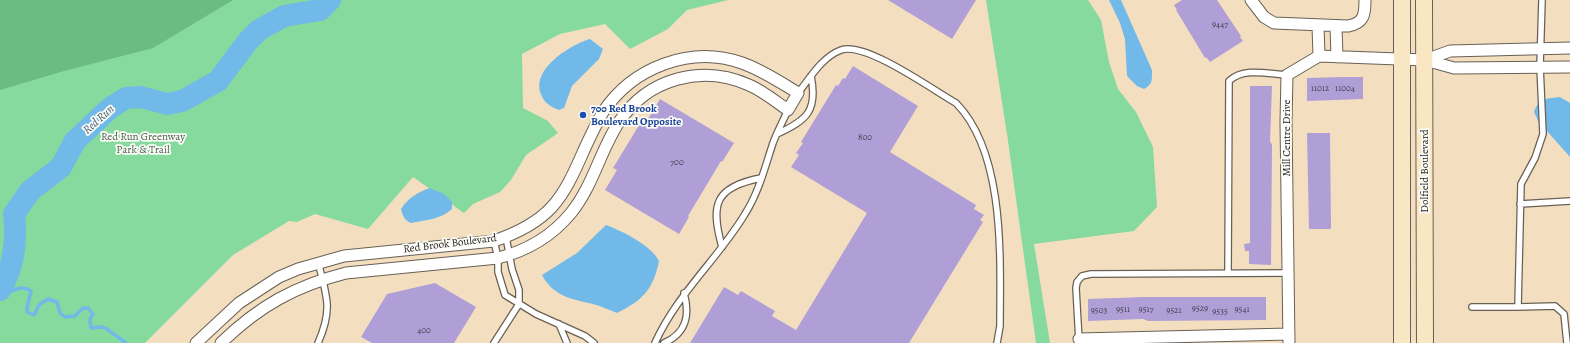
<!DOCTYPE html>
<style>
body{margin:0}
canvas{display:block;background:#f4dec0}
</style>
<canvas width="1570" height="343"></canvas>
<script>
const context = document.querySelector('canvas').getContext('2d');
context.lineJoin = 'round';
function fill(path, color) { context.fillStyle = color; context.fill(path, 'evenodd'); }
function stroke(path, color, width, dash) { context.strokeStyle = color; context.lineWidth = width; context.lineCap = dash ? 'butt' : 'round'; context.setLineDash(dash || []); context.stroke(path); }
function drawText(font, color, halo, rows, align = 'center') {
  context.font = font + ' Alegreya,serif'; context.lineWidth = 3.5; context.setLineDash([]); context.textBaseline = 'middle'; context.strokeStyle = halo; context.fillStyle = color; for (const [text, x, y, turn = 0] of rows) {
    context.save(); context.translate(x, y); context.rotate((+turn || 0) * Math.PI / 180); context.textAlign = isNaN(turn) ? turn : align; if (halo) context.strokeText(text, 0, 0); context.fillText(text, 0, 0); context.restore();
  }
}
fill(new Path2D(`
 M0,0H728L687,10L668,29L630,49L605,24L560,34L522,54L523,108L548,121L558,133L526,155L511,180L500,192L473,204L464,213L413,177L368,229L315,214L297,222L289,221L233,255L145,343H0Z
 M986,0H1088L1101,20L1109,62L1118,89L1136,112L1153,147L1157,207L1134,231L1034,244L1050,343H1036L1007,134Z`), '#86da9d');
fill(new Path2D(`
 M0,0H233L153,48L64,71L0,90Z`), '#6cba84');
fill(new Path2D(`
 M1109,0H1121L1152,70C1152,80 1153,84 1144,89L1137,86L1127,76L1125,39L1120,23Z
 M590,39L603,49L599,59L572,86L564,108L559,110C551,107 544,103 541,94C531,69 570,45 590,39Z
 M1560,97L1570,103V157L1538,121L1534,112C1538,99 1548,98 1560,97Z
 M430,188L444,194L452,202V209C442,219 425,220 411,223C404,220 403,216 401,209C408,198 418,192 430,188Z
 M606,225C622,231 651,245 659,261C653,290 643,300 617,313C609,310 601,306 593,304C571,299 553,296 542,275L577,253Z`), '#71b9e9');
stroke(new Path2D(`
 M1,287L8,292C18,289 22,285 31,291L27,308V312L34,315L39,305L48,299L57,302L60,313L65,317L75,316L83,308H88L93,314L90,319L91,328L102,327L107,329L126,343`), '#71b9e9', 3.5);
stroke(new Path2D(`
 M0,290C14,268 17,239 14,214L30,191L61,167L75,141L110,108L126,98L141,97L167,104L182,101L218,81L248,41L259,30L284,16L320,10L330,0`), '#71b9e9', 22);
fill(new Path2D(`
 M888,0H976L952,39Z
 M1182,0H1217L1241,36L1240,37L1243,41L1210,62L1206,57L1205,58L1176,10H1177L1174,5Z
 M853,66L918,106L890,152L976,205L974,209L984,215L980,220L983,222L909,343H690L724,287L738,295L741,291L775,311L772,316L796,330L867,213L791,167L799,155L796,153L803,143L801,142L836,85L838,86L843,78L845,79Z
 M1345,77H1363V99L1307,101V78Z
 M1250,86H1272L1270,141L1272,145L1271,265L1249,264V251H1245L1244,244L1250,243Z
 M660,99L734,143L722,162L721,161L688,216L689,217L679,234L605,190L617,170L613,168L644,117L648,119Z
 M1307,133H1330L1331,229H1309Z
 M435,283L476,307L454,343H372L361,337L387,294Z
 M1144,297H1266V320L1148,321L1143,319L1088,321V299Z`), '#b09fd7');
const service = new Path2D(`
 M1542,0L1540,66L1543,134L1535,158L1521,184L1518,307L1555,306L1564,314L1567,343
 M798,93C810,78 822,57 841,50C865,41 933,90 956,103C1006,154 1000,260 1000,326L997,343
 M777,134C807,120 818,111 811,76
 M1520,204L1570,201
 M494,241L498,258V272L505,295L536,314L585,336L594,343
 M722,247C710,204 715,187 761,178
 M318,262C327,297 333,309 318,343
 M1228,273L1229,81C1244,67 1268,74 1287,75
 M1472,307H1518
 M559,324L567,343
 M1079,341L1076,288L1077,282L1082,276L1091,274L1288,273
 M494,343L519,304V290L512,269L506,237
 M655,343C677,294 718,259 745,214C759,192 765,167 773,143C777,132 783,121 788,110
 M664,343C687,333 690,315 684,293`);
const minor = new Path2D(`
 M1251,0L1264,17L1274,23L1348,26C1364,23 1365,15 1365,0
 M1318,26L1319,56
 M1336,26L1337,57
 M1425,60L1450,51L1570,48
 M1079,339L1289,334
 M196,343L239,303L279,277L298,269L344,256L494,241C549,222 562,201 584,150C590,137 596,124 603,112C633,67 691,45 742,63C762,70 780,82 798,93L788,110C775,101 763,91 749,85C702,64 648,78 619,122C600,151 593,186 571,213C552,236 526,251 498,258L346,273C295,286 259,306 221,343
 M1289,343L1286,122L1287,75L1319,56L1425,60L1454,68L1570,67`);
const secondary = new Path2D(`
 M1402,0V343
 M1424,0L1425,343`);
stroke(service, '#686055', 8);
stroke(minor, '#686055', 13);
stroke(secondary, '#686055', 18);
stroke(service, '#fff', 5.5);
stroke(minor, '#fff', 11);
stroke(secondary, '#f9e7c3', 16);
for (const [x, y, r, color] of [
 [583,115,4,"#1a4fb4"]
]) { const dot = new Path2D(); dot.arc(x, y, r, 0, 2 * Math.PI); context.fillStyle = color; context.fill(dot); stroke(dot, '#fdfcf7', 1.5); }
drawText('9px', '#413d4b', null, [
 ["9447",1220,25],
 ["11012",1320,89],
 ["11004",1345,89],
 ["800",865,138],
 ["700",677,163],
 ["9529",1200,309],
 ["9511",1123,310],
 ["9517",1146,310],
 ["9541",1242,310],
 ["9503",1099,311],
 ["9521",1174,311],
 ["9535",1220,312],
 ["400",424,331]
]);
drawText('bold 11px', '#164399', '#fdfcf7', [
 ["700 Red Brook",591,109],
 ["Boulevard Opposite",591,122]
], 'left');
drawText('11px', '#415e49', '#fdfcf7', [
 ["Red Run Greenway",143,137],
 ["Park & Trail",143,150]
]);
drawText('11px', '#1c1c1c', '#fdfcf7', [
 ["Mill Centre Drive",1287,138,-90],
 ["Dolfield Boulevard",1425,171,-90],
 ["Red Brook Boulevard",450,244,-7]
]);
drawText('italic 12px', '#3e5b6e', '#fdfcf7', [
 ["Red Run",99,120,-42]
]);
</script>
